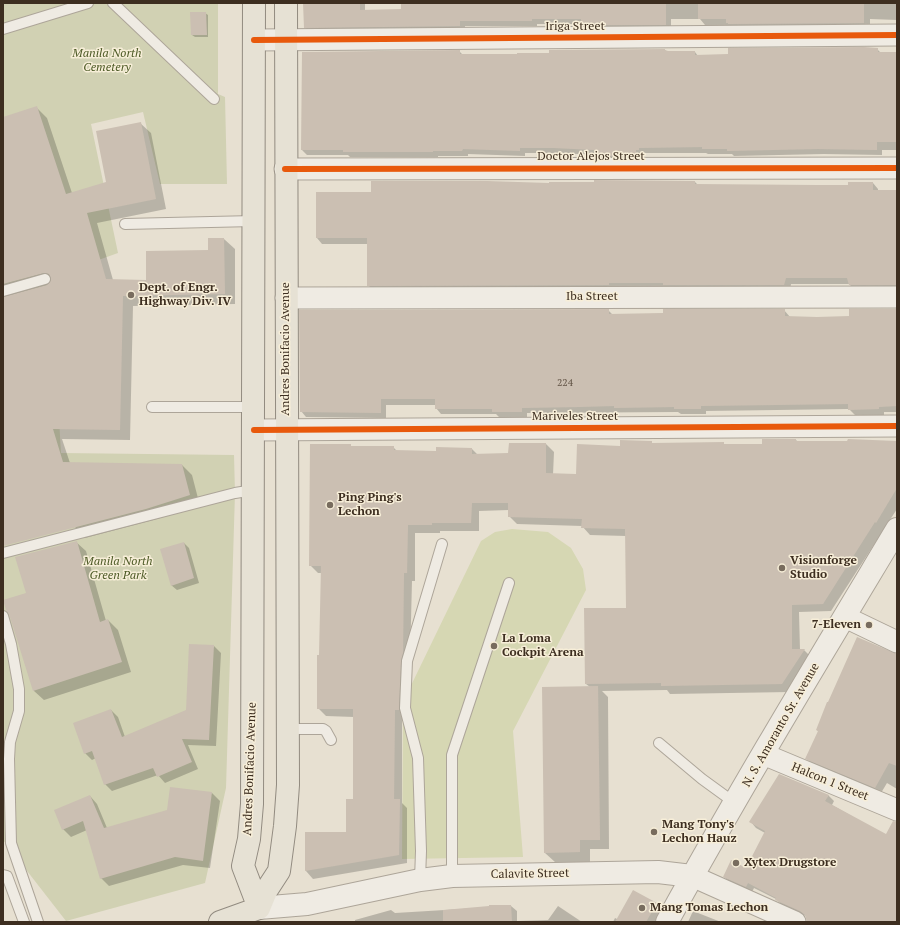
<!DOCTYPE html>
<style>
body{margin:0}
#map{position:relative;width:900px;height:925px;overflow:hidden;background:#e7e0d1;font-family:"PT Serif",serif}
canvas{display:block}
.frame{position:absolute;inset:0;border:4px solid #3d2e20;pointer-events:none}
</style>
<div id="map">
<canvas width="900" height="925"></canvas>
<div class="frame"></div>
</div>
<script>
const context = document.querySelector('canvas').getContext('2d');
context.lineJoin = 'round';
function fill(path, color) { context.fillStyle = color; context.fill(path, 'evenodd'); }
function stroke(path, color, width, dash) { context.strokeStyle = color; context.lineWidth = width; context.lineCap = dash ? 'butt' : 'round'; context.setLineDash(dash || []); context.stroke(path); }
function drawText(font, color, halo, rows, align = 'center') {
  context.font = font + ' "PT Serif",serif'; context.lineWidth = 3; context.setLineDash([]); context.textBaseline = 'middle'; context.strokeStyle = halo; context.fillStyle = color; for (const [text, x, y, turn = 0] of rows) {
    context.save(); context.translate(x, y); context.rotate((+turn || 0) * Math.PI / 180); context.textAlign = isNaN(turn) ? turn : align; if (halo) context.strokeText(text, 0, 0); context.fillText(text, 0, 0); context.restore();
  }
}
fill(new Path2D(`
 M512,529L548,532L571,548L583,569L586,590L513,731L523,857L402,859L403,702L481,541L495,532Z`), '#d6d7b3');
fill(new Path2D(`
 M3,3H218V94L225,97L227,184H160L143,112L91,124L118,253L51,277L61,453L234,455L235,493L226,788L205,883L66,921L3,840Z`), '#d1d1b3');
fill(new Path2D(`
 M305,3H365V11L402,10V3H897V20L870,19V28L735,30L729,25H705L700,19H671V30L588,31L582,24H537V26H465V32L310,33L305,27Z
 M205,13L208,15V37H195L192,35Z
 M877,49L881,53H897V150H882V155L824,154L734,156L732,154H708L706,153H644V155H641V161L601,162L595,155L560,153H525V156L468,154V156H438V157H350L348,155H307L302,150L459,51L463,55L550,54V51L665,50L667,52H695L698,56Z
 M37,108L47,118L72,193L107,183L140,123L151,133L166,209L97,223L113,280L147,281L209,251V239H224L235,249V304L133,306L130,440L62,439L70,463L182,465L192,475L200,506L157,519L85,538L75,527L3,539V119Z
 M695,182L698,185L849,186L873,183L878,189V191H897V290H855L849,284H791L790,291H374L368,285V244H322L317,238V193H372L550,184Z
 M608,310L613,315L784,310L790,317H850L897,310V412H884V415H855L849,409L706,411V414H681L678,412L527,413V417H499L496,414H441L436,408V405H386V418L306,417L301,411Z
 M796,440L798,442H897V509L831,611L799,612L800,650H804L812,658L790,692L670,694L667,690L602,691L608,697L609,849H590V862H555L545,853L590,687L586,684L627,609L626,536L590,535L582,526L517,524L509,516V510L479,511V531H440V533H415V581H412L410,661L406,717H402V803L407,808V863L313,879L306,871V833H347L354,800V717L326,716L318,708L320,656L322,573H318L310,565L350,445L352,447H393L397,451L437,452L472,449L478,455L509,454L546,444L554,452L553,475H577L621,447L651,442L653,444L723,443L725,445H763Z
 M76,542L86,551L106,621L108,620L118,630L131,672L44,700L34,691L10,614Z
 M184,543L189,548L199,583L177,590L171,585Z
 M214,646L221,653L216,746L188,745L198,769L165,783L158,775L112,791L105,784L96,758L92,760L85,753L111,710L118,717L125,737L187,711Z
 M897,655V789L887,783L881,793L812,764L806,758L819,732L817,730Z
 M212,793L220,801L210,868L183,865L109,886L101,878L87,830L71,837L63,829L90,796L97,804L107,828L168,811Z
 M828,795L834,801L832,805L887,836L897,833V922H808L806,916L782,905L776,899L754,888L752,892L730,882L724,877L746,869L765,833L756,828L751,822Z
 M656,904L662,910L655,922H613L615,918L617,919Z
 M511,906L517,911V921L548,920L558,906L582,922H355V920L391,910L395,913Z
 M693,911L721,922H688Z`), '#0003');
fill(new Path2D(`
 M303,3H360V10L401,9V3H666V25H581V19H532V21H460V26L304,28Z
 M698,3H864V23L728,24V23H726V19H698Z
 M190,12H206L207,35H191Z
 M864,47L878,48V52H897V142H877V150L818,149L727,151V149H702V147L639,148V150H636V156H594V150L554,148H520V151L463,149L462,151H433V152H343V150H301L302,52L460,50V54H517V53H549V50L665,49V50L668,51H695V55L728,54V48Z
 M37,106L66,194L106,182L96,131L141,122L156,199L87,213L106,279L146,280V251L208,250V238H224L225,294L123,296L120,430L53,429L63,462L182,464L190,495L146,509L3,546V297L47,285L51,280L49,274L44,273L3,284V117Z
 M594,180L695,181V184L816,185H848V182H873V190H897V285H849L847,278H786L784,285H663V283H609V285L367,286V238H316V192H371V181H487L549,183V182H594Z
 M609,309V314L663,313V309H785V316L817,317L849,316V309H897V406L879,407V409L848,410V404L701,406V409H674V407L614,408V406L579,407L522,408V412H492V409H435V399H381V413L300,412L299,310Z
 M762,439H796V441H847L848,439L897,441V488L876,523L875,522L823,604L792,605V649H805L782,684L661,686V683L585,684L584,608H626L625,529L581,528L582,519L508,517V503H472L471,523H432V525H408L407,573H404L403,653L401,661L399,710H395L394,799H400L399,855L305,871V832H346V799H353V709H317V655H319L321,566H309L310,444H351V446H394V450L436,451V447L472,448V454L508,453L509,443H546V473L576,474L577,444L620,446V440L652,441V443L724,442V444H762Z
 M77,541L100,622L108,619L122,662L33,691L9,614L6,610L3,600L26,593L15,557Z
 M184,542L194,578L171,586L160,549Z
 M857,637L897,654V766L889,763L875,788L805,759L818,731L816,730L827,702H828Z
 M189,644L214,645L209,740L182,739L192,762L157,777L153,768L104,785L92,751L84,754L73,723L111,709L122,737L186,710Z
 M598,686L600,840H580V852L544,853L542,687Z
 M779,774L829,795L825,801L886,834L893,821L897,822V922H807L805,915L800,911L775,900L776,898L748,883L746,887L723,877L731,860L746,868L765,831L749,822Z
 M170,787L212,792L203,861L175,857L100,879L83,821L62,830L54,810L90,795L104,828L167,810Z
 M633,890L657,903L646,922H615Z
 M489,905H511L512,922H443V910L489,906Z`), '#cbbfb2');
const service = new Path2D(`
 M113,3L214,99
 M3,29L88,3
 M125,224L254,221
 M3,291L45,279
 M152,407H253
 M3,553L235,493L254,490
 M3,616L11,644L19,689V711L10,742L9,759L11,843L38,922
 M287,729H323L326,731L331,740
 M659,743L702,779L735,803
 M3,875L7,876L24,922
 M452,876V755L509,583
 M420,880L421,851L418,758L405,708L407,661L442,544`);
const minor = new Path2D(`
 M254,40L897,35
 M285,169L897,168
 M286,298L897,297
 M254,430L897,426
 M845,617L897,642
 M763,754L897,810
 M692,876L795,922`);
const tertiary = new Path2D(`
 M259,908L307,904L420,880L452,876L658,872L692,876
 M667,922C740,789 819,659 897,529`);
const primary = new Path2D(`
 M254,3L252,804L249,839L243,866L259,908
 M259,908L266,891L279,871L285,826L288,785L286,3
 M220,922L259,908`);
stroke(service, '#ada599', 12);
stroke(minor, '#ada599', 23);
stroke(tertiary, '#ada599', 24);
stroke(primary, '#928b80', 24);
stroke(service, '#efebe3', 10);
stroke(minor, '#efebe3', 21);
stroke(tertiary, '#efebe3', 22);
stroke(primary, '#e6e1d4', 22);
stroke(new Path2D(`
 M254,40L897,35
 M285,169L897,168
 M254,430L897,426`), '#e8590c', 6);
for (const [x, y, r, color] of [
 [131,295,4,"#786c5e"],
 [330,505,4,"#786c5e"],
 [782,568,4,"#786c5e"],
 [869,625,4,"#786c5e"],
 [494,646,4,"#786c5e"],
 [654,832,4,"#786c5e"],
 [736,863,4,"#786c5e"],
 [642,908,4,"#786c5e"]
]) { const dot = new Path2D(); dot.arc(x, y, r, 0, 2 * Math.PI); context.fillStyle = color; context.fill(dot); stroke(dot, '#f7eed8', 1.5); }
drawText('10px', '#605244', null, [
 ["224",565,383]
]);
drawText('12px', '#3d2e20', '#f7eed8', [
 ["Iriga Street",575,27],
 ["Doctor Alejos Street",591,157],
 ["Iba Street",592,297],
 ["Andres Bonifacio Avenue",286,349,-90],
 ["Mariveles Street",575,417],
 ["N. S. Amoranto Sr. Avenue",781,725,-60],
 ["Andres Bonifacio Avenue",250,769,-88],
 ["Halcon 1 Street",830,782,22],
 ["Calavite Street",530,874,-1]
]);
drawText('italic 12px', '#4d5a26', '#f7eed8', [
 ["Manila North",107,54],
 ["Cemetery",107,68],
 ["Manila North",118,562],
 ["Green Park",118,576]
]);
drawText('bold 12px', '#3d2e20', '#f7eed8', [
 ["Dept. of Engr.",139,288],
 ["Highway Div. IV",139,302],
 ["Ping Ping's",338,498],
 ["Lechon",338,512],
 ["Visionforge",790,561],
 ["Studio",790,575],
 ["7-Eleven",861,625,"right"],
 ["La Loma",502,639],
 ["Cockpit Arena",502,653],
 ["Mang Tony's",662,825],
 ["Lechon Hauz",662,839],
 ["Xytex Drugstore",744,863],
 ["Mang Tomas Lechon",650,908]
], 'left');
</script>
